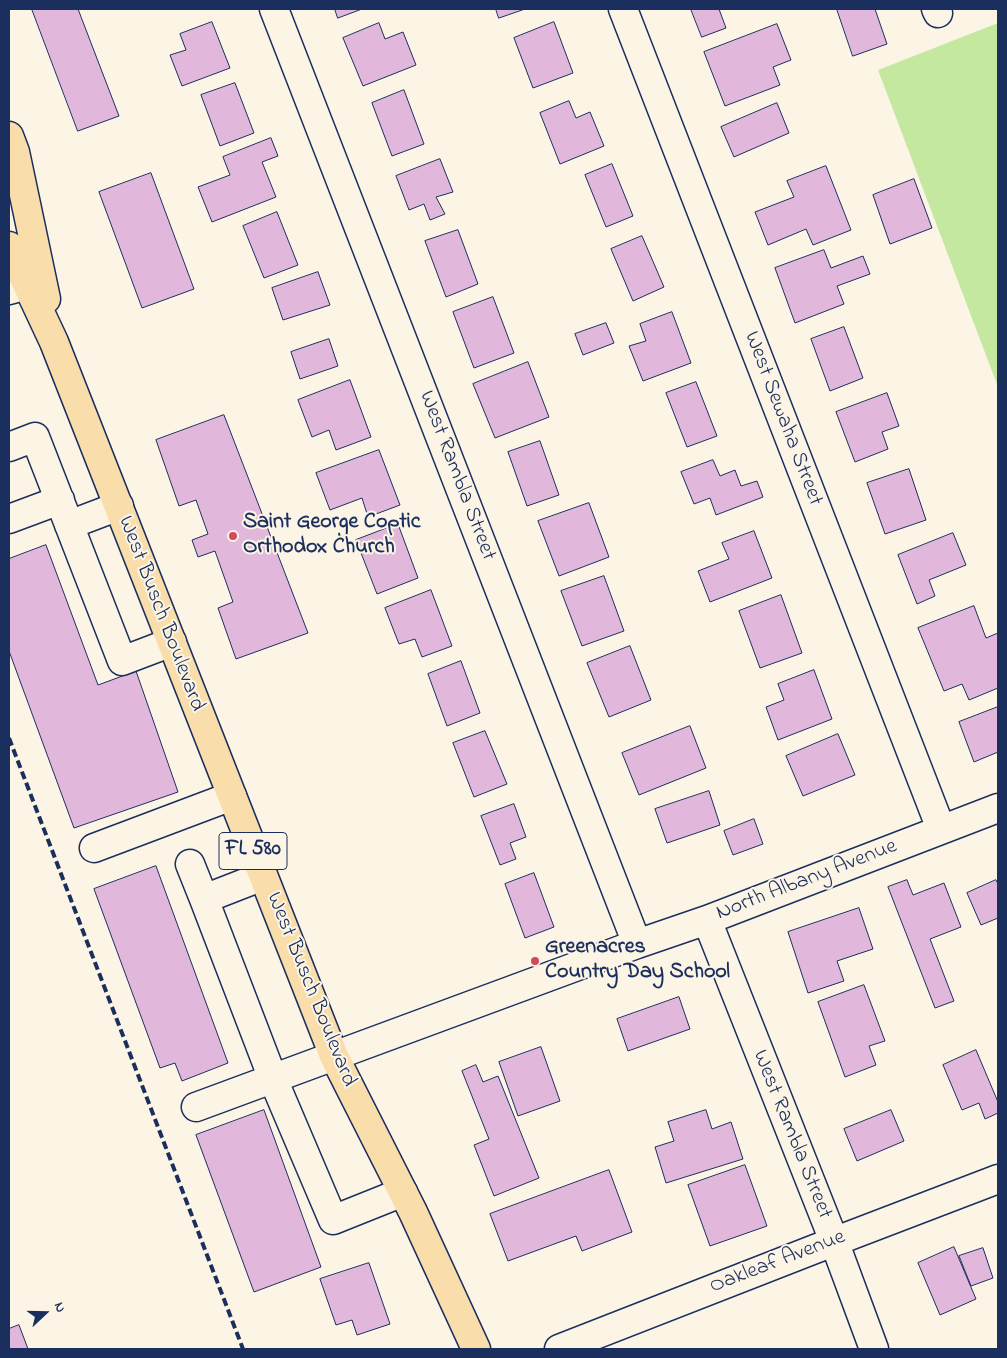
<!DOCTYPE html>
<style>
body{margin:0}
#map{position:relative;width:1007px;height:1358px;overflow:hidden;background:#fcf5e5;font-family:"Indie Flower",sans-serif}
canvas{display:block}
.frame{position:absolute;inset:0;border:10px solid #1b2f5e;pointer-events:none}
.north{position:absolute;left:20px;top:1288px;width:50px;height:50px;-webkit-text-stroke:4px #fcf5e5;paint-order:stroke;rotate:69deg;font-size:14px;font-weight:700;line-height:20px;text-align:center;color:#1b2f5e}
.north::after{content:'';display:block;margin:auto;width:18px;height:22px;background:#1b2f5e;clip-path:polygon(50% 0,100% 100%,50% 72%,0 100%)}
</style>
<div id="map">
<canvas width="1007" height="1358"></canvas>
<div class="frame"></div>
<div class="north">N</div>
</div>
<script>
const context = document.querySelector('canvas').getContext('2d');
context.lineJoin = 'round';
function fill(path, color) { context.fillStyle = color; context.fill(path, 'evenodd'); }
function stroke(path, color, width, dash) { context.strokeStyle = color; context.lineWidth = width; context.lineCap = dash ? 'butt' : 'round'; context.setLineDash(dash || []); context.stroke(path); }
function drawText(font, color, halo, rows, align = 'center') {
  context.font = font + ' "Indie Flower",sans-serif'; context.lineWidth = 4; context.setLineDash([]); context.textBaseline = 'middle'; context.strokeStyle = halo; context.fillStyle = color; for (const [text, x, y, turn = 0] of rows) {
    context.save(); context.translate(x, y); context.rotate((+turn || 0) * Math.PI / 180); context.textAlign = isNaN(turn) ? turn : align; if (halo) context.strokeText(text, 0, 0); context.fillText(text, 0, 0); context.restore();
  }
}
fill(new Path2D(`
 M998,23V387L878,70Z`), '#c5e8a1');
const building = new Path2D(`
 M32,9H78L119,116L78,131Z
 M335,9H362L338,18Z
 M496,9H525L499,18Z
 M691,9H719L726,28L702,37Z
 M837,9H875L887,44L853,56Z
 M212,22L230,68L182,86L170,55L186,50L180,34Z
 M554,22L573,73L533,88L514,38Z
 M379,23L385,39L403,32L416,65L363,86L343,38Z
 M777,24L791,60L773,67L780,85L725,106L704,52Z
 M235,83L254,133L220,146L201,95Z
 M404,90L424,144L392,156L372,103Z
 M569,101L576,118L590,112L604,146L560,164L540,113Z
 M777,103L789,133L734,157L721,127Z
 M271,138L278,156L262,162L276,197L212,222L198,187L230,175L223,157Z
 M440,159L453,192L436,197L445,214L430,220L424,204L409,210L396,176Z
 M612,164L633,216L606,227L585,175Z
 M826,166L851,230L813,245L806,229L768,245L755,212L794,197L787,181Z
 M151,173L194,289L142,308L99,192Z
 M914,179L932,228L890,244L873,195Z
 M277,212L298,265L264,278L243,226Z
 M458,230L478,284L446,297L425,241Z
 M642,236L664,287L633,301L611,249Z
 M824,250L831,268L863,256L870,274L837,286L844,304L795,323L775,268Z
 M318,272L330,305L283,320L272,288Z
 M493,297L514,353L474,368L453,312Z
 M672,312L691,363L643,381L629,346L646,341L640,324Z
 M606,323L614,343L583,355L575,334Z
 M844,327L863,378L830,391L811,339Z
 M329,339L338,366L300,379L291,352Z
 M528,362L549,417L495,438L473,384Z
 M350,380L371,437L336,450L329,430L312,437L298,400Z
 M696,382L717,436L687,447L666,393Z
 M887,393L899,426L882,432L888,449L855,462L836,412Z
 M224,415L308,633L236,659L218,608L233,602L215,551L198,557L192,540L208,534L196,500L179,506L156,440Z
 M540,441L559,495L527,506L508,452Z
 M379,450L400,505L368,517L362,498L330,510L316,473Z
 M713,460L720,476L735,470L741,486L757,481L763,497L716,515L710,498L694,504L681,472Z
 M909,469L926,520L885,534L867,483Z
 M589,503L609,557L559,576L538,521Z
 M398,524L418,578L377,594L356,540Z
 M754,531L772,578L710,602L698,571L729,559L722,543Z
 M953,533L966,565L929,580L935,596L917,604L898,555Z
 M46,545L98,685L136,671L178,792L74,828L9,651V559Z
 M604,576L624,631L582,646L561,591Z
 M431,590L452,646L422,657L415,639L399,644L385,608Z
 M781,595L802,653L760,668L739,611Z
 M974,606L986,638L998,633V688L969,700L962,684L944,691L918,628Z
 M630,646L651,700L609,717L587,663Z
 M461,661L480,713L447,726L428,674Z
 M814,670L832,719L778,740L766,707L784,700L778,684Z
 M998,707V752L974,762L959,722Z
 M690,726L706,768L639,795L622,753Z
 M485,731L507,784L474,797L453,743Z
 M838,734L855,775L803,796L786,756Z
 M709,791L720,825L667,843L655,809Z
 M514,804L526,837L510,843L516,859L500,865L481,816Z
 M754,819L763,844L733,855L724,831Z
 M156,866L228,1063L182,1081L175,1063L160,1068L94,889Z
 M534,873L554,927L525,938L505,884Z
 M907,880L913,895L944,883L961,927L930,939L954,1001L935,1008L888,887Z
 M996,880L998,884V918L981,925L967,893Z
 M859,908L873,949L837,961L844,981L808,993L788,932Z
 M864,985L885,1041L869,1046L876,1065L845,1077L818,1002Z
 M679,997L690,1029L628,1051L617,1019Z
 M541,1047L560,1101L518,1116L499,1062Z
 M976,1050L998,1102V1113L985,1119L979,1103L962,1110L943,1065Z
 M476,1065L483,1082L498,1076L539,1178L494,1196L474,1145L489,1139L462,1071Z
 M264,1110L321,1267L254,1292L196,1135Z
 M706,1110L712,1129L731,1122L743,1159L666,1183L655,1147L674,1141L668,1122Z
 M891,1110L904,1141L857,1161L844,1129Z
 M745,1165L767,1226L710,1246L688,1185Z
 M609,1170L632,1232L582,1251L576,1236L508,1261L490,1214Z
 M954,1247L976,1299L940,1315L918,1263Z
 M983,1248L993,1278L971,1286L959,1256Z
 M369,1263L390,1324L357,1335L352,1320L336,1325L320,1279Z
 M19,1325L28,1349H9V1329Z`);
fill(building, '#e2b7dc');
stroke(building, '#1b2f5e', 1);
const minor = new Path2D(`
 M274,9L637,944
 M623,9L941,829
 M936,9L938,13
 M9,290L27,285
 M9,447L35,437L122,661L172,642
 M9,519L60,500
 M69,525L119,506
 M94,848L232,796
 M190,864L204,899
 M263,876L204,899L273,1079L333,1220L403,1192
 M707,920L834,1241L874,1349
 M196,1107L637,944L707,920L998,808
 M559,1349L815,1249L998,1179`);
const major = new Path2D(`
 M9,136L15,152L46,299
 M9,246L54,342L334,1056L413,1212L476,1349`);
stroke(minor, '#1b2f5e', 31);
stroke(major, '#1b2f5e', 31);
stroke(minor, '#fcf5e5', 28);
stroke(major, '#f9deab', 28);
stroke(new Path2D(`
 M9,738L243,1349`), '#1b2f5e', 4, [8, 4]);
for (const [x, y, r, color] of [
 [233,536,5,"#d1495b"],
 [535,961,5,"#d1495b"]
]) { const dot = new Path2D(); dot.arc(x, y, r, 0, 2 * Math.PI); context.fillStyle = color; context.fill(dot); stroke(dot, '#fcf5e5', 2); }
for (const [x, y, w] of [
 [253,851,68]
]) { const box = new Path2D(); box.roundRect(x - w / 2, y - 18.5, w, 37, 4); context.fillStyle = '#fcf5e5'; context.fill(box); stroke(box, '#1b2f5e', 1); }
drawText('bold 21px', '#1b2f5e', null, [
 ["FL 580",253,851]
]);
drawText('22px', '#1b2f5e', '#fcf5e5', [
 ["West Sewaha Street",782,419,69],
 ["West Rambla Street",456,476,69],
 ["West Busch Boulevard",160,614,69],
 ["North Albany Avenue",807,881,-21],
 ["West Busch Boulevard",310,990,68],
 ["West Rambla Street",791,1135,68],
 ["Oakleaf Avenue",778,1263,-21]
]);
drawText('bold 22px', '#1b2f5e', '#fcf5e5', [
 ["Saint George Coptic",243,523],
 ["Orthodox Church",243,548],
 ["Greenacres",545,948],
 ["Country Day School",545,973]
], 'left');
</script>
